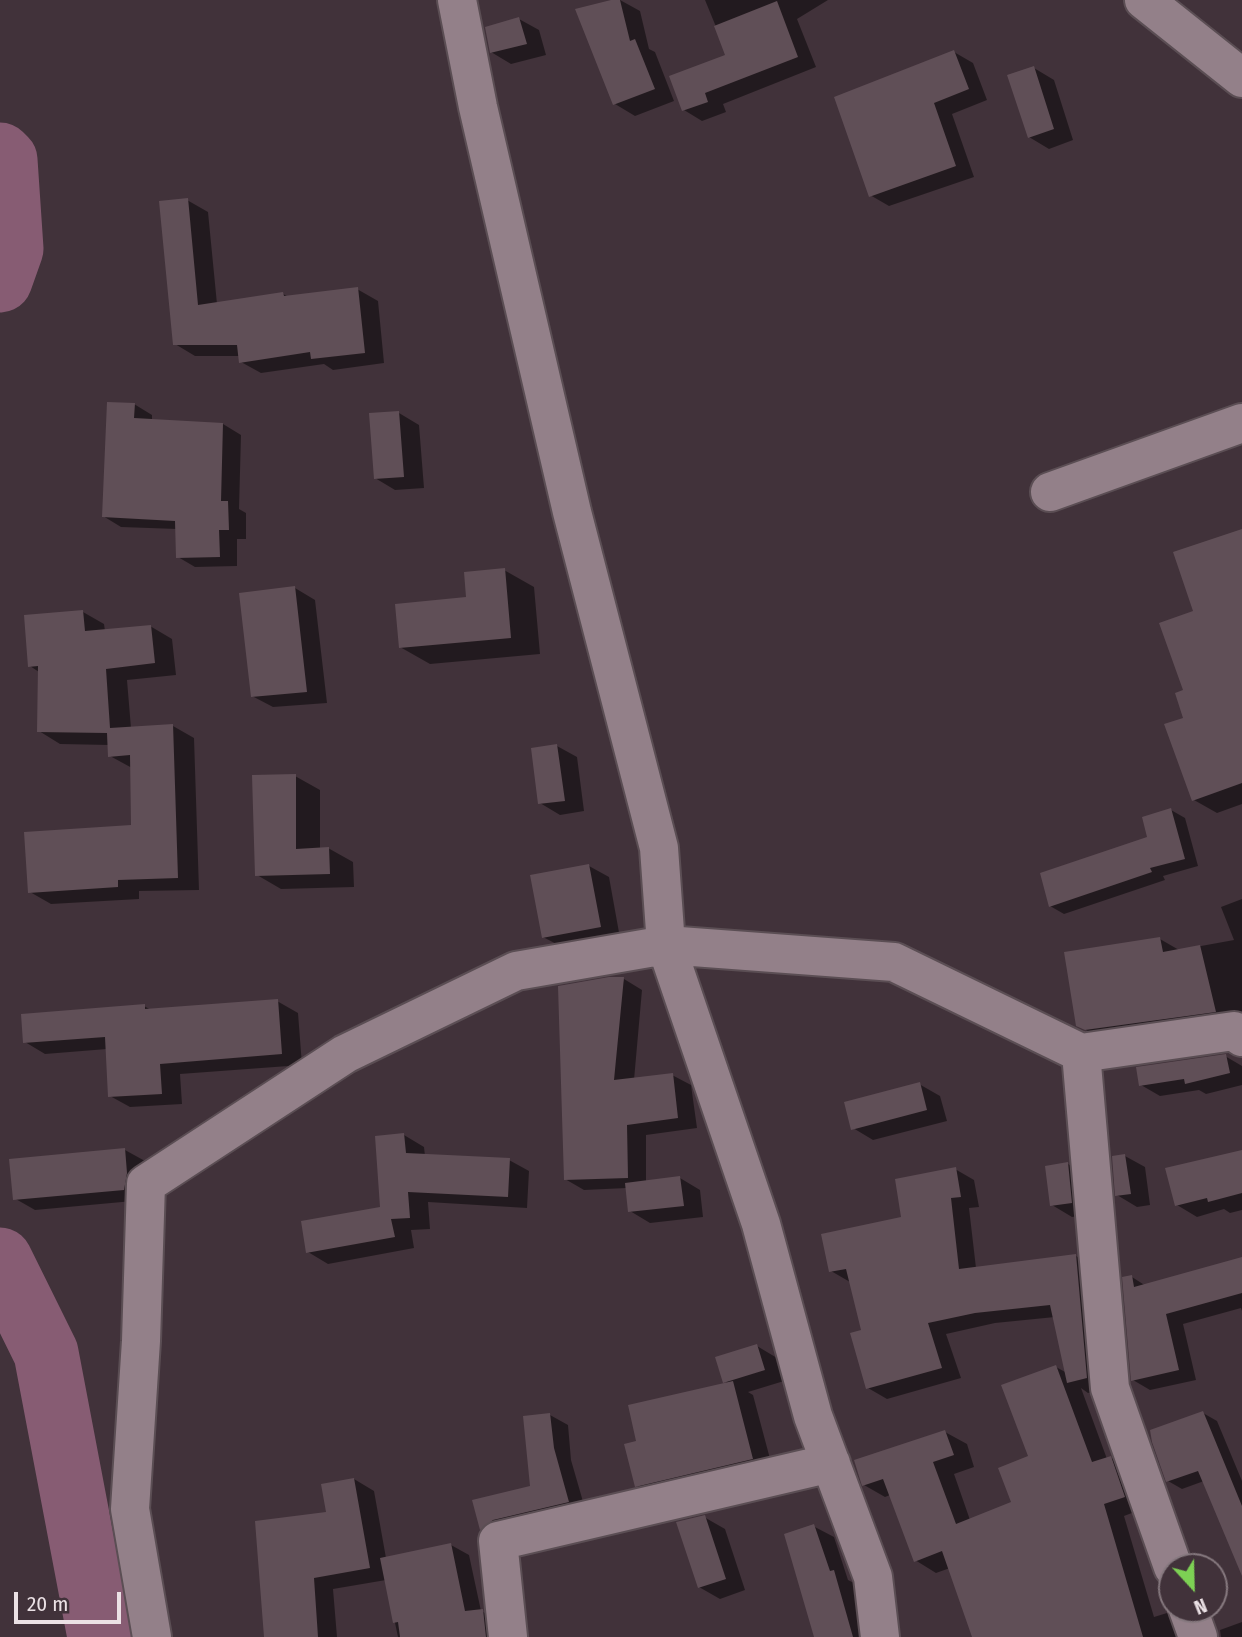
<!DOCTYPE html>
<style>
body{margin:0}
#map{position:relative;width:1242px;height:1637px;overflow:hidden;background:#41323a;font-family:"Fira Sans Condensed",sans-serif}
canvas{display:block}
.north{position:absolute;left:1158px;top:1553px;width:70px;height:70px;box-sizing:border-box;background:#41323a;border:2px solid #85787e;border-radius:50%;rotate:158deg;font-size:19px;font-weight:700;line-height:28px;text-align:center;color:#ebe1e5}
.north::after{content:'';display:block;margin:auto;width:24px;height:32px;background:#7dd154;clip-path:polygon(50% 0,100% 100%,50% 72%,0 100%)}
.scale{position:absolute;left:14px;top:1592px;width:107px;height:32px;box-sizing:border-box;border:4px solid #ebe1e5;border-top:0;padding-left:9px;font-size:21px;line-height:24px;white-space:nowrap;color:#ebe1e5;-webkit-text-stroke:5px #41323a;paint-order:stroke}
</style>
<div id="map">
<canvas width="1242" height="1637"></canvas>
<div class="north">N</div>
<div class="scale">20 m</div>
</div>
<script>
const context = document.querySelector('canvas').getContext('2d');
context.lineJoin = 'round';
function fill(path, color) { context.fillStyle = color; context.fill(path, 'evenodd'); }
function stroke(path, color, width, dash) { context.strokeStyle = color; context.lineWidth = width; context.lineCap = dash ? 'butt' : 'round'; context.setLineDash(dash || []); context.stroke(path); }
fill(new Path2D(`
 M620,0L640,11L649,49L655,52L674,101L635,116L615,104Z
 M705,0H828L797,19L816,67L723,104L726,112L702,121L684,110L728,56Z
 M519,19L539,30L546,55L511,64L491,52Z
 M954,52L973,63L987,100L952,114L974,177L889,206L870,195Z
 M1034,68L1054,80L1073,140L1049,149L1029,137Z
 M187,200L208,212L217,304L283,294L289,297L357,289L378,301L384,363L333,370L324,364L261,373L241,362L240,356H195L175,344Z
 M134,404L152,415V421L223,424L241,435L239,509L246,513V539H237V566L195,567L178,557L177,529L121,527L103,516Z
 M399,413L419,425L424,488L395,490L375,478Z
 M1242,531V804L1217,813L1194,800L1185,692L1195,612Z
 M504,570L534,587L540,654L430,664L400,647Z
 M295,588L315,600L327,703L273,707L252,696Z
 M83,612L104,624L105,631L150,626L172,639L176,675L127,680L131,728L173,726L194,738L199,890L139,891V899L51,904L30,892L133,827L132,768L110,756L109,745L60,744L39,731V672L30,666Z
 M557,746L577,757L584,811L560,815L540,803Z
 M295,776L320,790V849L328,848L353,862L354,887L281,889L257,875Z
 M1171,810L1185,818L1198,866L1163,876L1165,880L1064,914L1050,906L1149,838Z
 M589,866L609,877L620,938L564,948L543,937Z
 M1242,899V1023L1101,1039L1078,1025L1160,939L1179,950L1234,940L1221,907Z
 M624,979L642,990L634,1080L672,1075L691,1085L697,1128L646,1135V1182L680,1178L700,1190L703,1217L650,1223L630,1211L627,1188L584,1190L565,1179Z
 M277,1001L298,1013L302,1065L180,1074L182,1104L130,1107L110,1096L107,1049L45,1054L25,1042L144,1006L151,1010Z
 M1225,1056L1242,1066V1085L1206,1094L1199,1090L1160,1096L1141,1085Z
 M919,1084L940,1096L947,1121L873,1140L853,1128Z
 M404,1135L424,1147L425,1156L509,1160L529,1171L527,1208L428,1202L430,1229L411,1230L414,1248L328,1264L308,1252L382,1208Z
 M125,1150L145,1161L147,1185L144,1200L35,1210L14,1198Z
 M1242,1151V1210L1230,1213L1224,1209L1197,1217L1177,1205Z
 M1125,1156L1145,1167L1150,1205L1137,1207L1117,1195Z
 M1068,1164L1088,1176L1092,1214L1072,1217L1052,1205Z
 M955,1169L974,1180L979,1207L969,1208L976,1268L1076,1256L1095,1267L1106,1389L1088,1393L1081,1388L1107,1459L1110,1457L1132,1470L1145,1508L1124,1516L1154,1617L1167,1613L1188,1625L1192,1637H974L950,1568L936,1573L915,1560L890,1495L885,1497L864,1485L945,1432L967,1444L974,1467L954,1474L970,1520L1014,1503L1056,1367L1067,1373L1055,1317L995,1323L946,1334L961,1378L887,1399L868,1388L864,1331L850,1282L831,1271L903,1218Z
 M1242,1259V1311L1241,1308L1183,1324L1196,1380L1150,1390L1133,1380L1132,1277L1146,1286Z
 M757,1346L777,1358L784,1381L748,1392L753,1395L773,1470L656,1497L636,1485L729,1384L724,1381Z
 M1203,1413L1217,1421L1242,1481V1533L1204,1481L1182,1489L1168,1481Z
 M550,1415L568,1425L571,1460L586,1512L499,1539L481,1529L532,1488Z
 M354,1479L374,1491L386,1558L451,1545L469,1555L481,1611L501,1621L503,1637H398L386,1580L333,1589L337,1637H265L328,1514Z
 M704,1517L725,1529L745,1590L720,1599L699,1587Z
 M813,1526L834,1537L848,1580L854,1583L870,1637H817Z
 M1242,1622V1637H1221L1220,1630Z`), '#0007');
stroke(new Path2D(`
 M0,155L5,160L11,249L0,280
 M0,1260L46,1353L100,1637`), '#875c73', 65);
fill(new Path2D(`
 M611,0H620L630,41L635,39L655,89L613,105L575,9Z
 M777,1L798,57L705,93L708,102L682,111L669,76L725,55L714,26Z
 M519,17L527,44L490,53L485,27Z
 M954,50L969,89L934,103L956,166L869,197L834,97Z
 M1034,66L1054,129L1028,138L1007,75Z
 M188,198L198,305L283,292L284,296L358,287L365,353L311,359L310,352L239,363L237,345H173L159,201Z
 M107,402L135,403L134,418L223,423L221,501H228L229,530H219L220,557L176,558L175,521L102,517Z
 M399,411L404,477L374,479L369,413Z
 M1242,529V783L1192,801L1164,724L1183,718L1175,693L1183,690L1159,623L1193,611L1173,552Z
 M505,568L511,638L399,648L395,604L466,597L464,572Z
 M295,586L307,692L251,697L239,593Z
 M83,610L85,631L151,625L155,663L106,669L110,728L173,724L178,878L118,880V887L28,893L24,832L131,825L130,755L108,757L107,733L37,732L38,666L28,667L24,615Z
 M557,744L565,801L538,804L531,748Z
 M296,774V849L329,847L330,874L255,876L252,775Z
 M1171,808L1185,859L1150,868L1152,872L1049,907L1040,873L1147,837L1142,817Z
 M589,864L601,927L542,938L530,875Z
 M1160,937L1163,952L1200,945L1216,1012L1085,1030L1076,1026L1064,952Z
 M609,977H624L614,1080L673,1073L678,1118L627,1125L628,1178L564,1180L558,986Z
 M278,999L282,1054L160,1064L162,1094L108,1097L105,1037L23,1043L21,1014L145,1004V1009Z
 M1226,1054L1230,1073L1185,1084L1184,1079L1139,1086L1136,1067Z
 M920,1082L927,1110L851,1130L844,1102Z
 M404,1133L406,1153L510,1158L508,1197L408,1192L410,1218L391,1219L395,1237L306,1253L301,1221L380,1207L375,1136Z
 M125,1148L127,1173L124,1190L13,1200L9,1159Z
 M1242,1150V1193L1208,1202L1207,1198L1175,1206L1165,1168Z
 M1125,1154L1131,1194L1115,1196L1112,1156Z
 M1068,1162L1072,1203L1050,1206L1045,1166Z
 M956,1167L961,1197L951,1198L959,1269L1076,1254L1087,1378L1067,1383L1050,1305L975,1313L928,1323L942,1368L866,1389L850,1333L861,1330L846,1269L829,1272L821,1234L901,1217L895,1179Z
 M680,1176L684,1206L628,1212L625,1183Z
 M1242,1257V1293L1166,1314L1179,1370L1131,1381L1122,1277L1132,1275L1134,1287Z
 M757,1344L765,1370L723,1383L715,1357Z
 M1056,1365L1092,1462L1111,1456L1125,1497L1104,1504L1143,1637H972L942,1551L914,1562L883,1479L862,1486L854,1460L945,1430L954,1455L933,1462L956,1524L1011,1502L998,1468L1028,1456L1001,1385Z
 M733,1381L753,1459L635,1487L624,1444L636,1441L628,1405Z
 M1203,1411L1242,1506V1576L1198,1471L1166,1482L1152,1442L1150,1430Z
 M550,1413L554,1448L569,1502L493,1520L480,1530L472,1500L530,1486L523,1416Z
 M354,1478L370,1568L314,1578L318,1637H264L255,1521L326,1512L321,1484Z
 M705,1515L726,1579L698,1588L676,1522Z
 M814,1524L830,1571L834,1570L853,1637H814L784,1534Z
 M451,1543L465,1611L483,1609L486,1637H400L398,1622L393,1623L380,1558Z`), '#604f57');
const minor = new Path2D(`
 M457,0L478,107L572,512L659,848L666,945L761,1224L813,1416L873,1577L880,1637
 M1144,0L1242,78
 M1050,492L1242,423
 M1081,1053L1110,1388L1173,1567
 M1188,1609L1198,1637
 M152,1637L130,1509L141,1341L146,1184L345,1054L516,971L666,945L894,962L1081,1053L1234,1031L1242,1037
 M508,1637L498,1541L831,1463`);
stroke(minor, '#5b4e54', 42);
stroke(minor, '#938089', 38);
</script>
